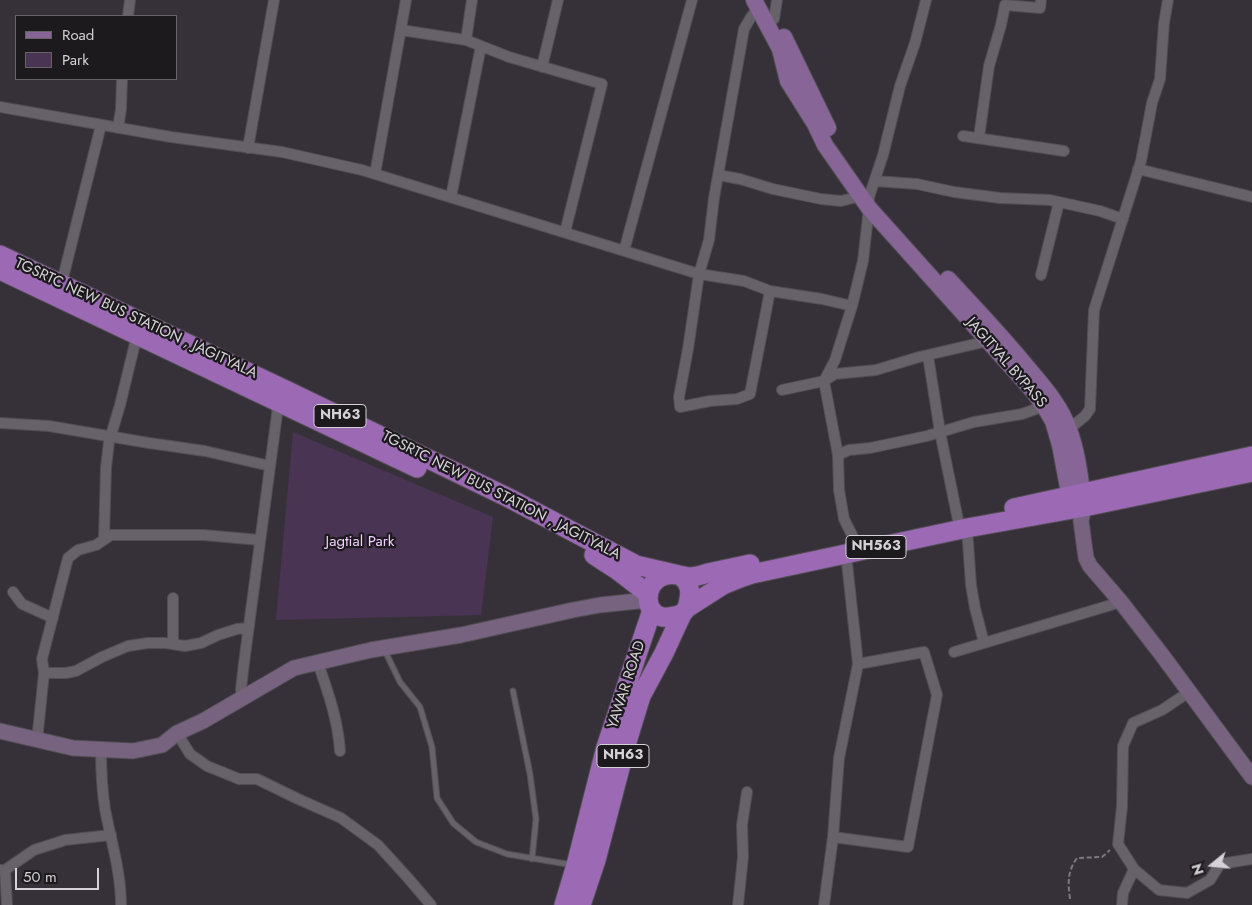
<!DOCTYPE html>
<style>
body{margin:0}
#map{position:relative;width:1252px;height:905px;overflow:hidden;background:#363139;font-family:Jost,sans-serif}
canvas{display:block}
.legend{position:absolute;left:15px;top:15px;width:162px;height:65px;box-sizing:border-box;background:#1c1a1d;border:1px solid #666367;margin:0;padding:6px 9px;list-style:none;font-size:15px;color:#d5d1d6}
.legend li{display:flex;align-items:center;gap:10px;height:25px}
.legend b{width:25px;border:1px solid #666367}
.north{position:absolute;left:1187px;top:840px;width:50px;height:50px;-webkit-text-stroke:4px #1c1a1d;paint-order:stroke;rotate:253deg;font-size:14px;font-weight:700;line-height:20px;text-align:center;color:#d5d1d6}
.north::after{content:'';display:block;margin:auto;width:18px;height:22px;background:#d5d1d6;clip-path:polygon(50% 0,100% 100%,50% 72%,0 100%)}
.scale{position:absolute;left:15px;top:868px;width:84px;height:22px;box-sizing:border-box;border:2px solid #d5d1d6;border-top:0;padding-left:6px;font-size:15px;line-height:18px;white-space:nowrap;color:#d5d1d6;-webkit-text-stroke:4px #1c1a1d;paint-order:stroke}
</style>
<div id="map">
<canvas width="1252" height="905"></canvas>
<ul class="legend">
<li><b style="height:6px;background:#876697"></b>Road</li>
<li><b style="height:14px;background:#4a3454"></b>Park</li>
</ul>
<div class="north">N</div>
<div class="scale">50 m</div>
</div>
<script>
const context = document.querySelector('canvas').getContext('2d');
context.lineJoin = 'round';
function fill(path, color) { context.fillStyle = color; context.fill(path, 'evenodd'); }
function stroke(path, color, width, dash) { context.strokeStyle = color; context.lineWidth = width; context.lineCap = dash ? 'butt' : 'round'; context.setLineDash(dash || []); context.stroke(path); }
function drawText(font, color, halo, rows, align = 'center') {
  context.font = font + ' Jost,sans-serif'; context.lineWidth = 4.5; context.setLineDash([]); context.textBaseline = 'middle'; context.strokeStyle = halo; context.fillStyle = color; for (const [text, x, y, turn = 0] of rows) {
    context.save(); context.translate(x, y); context.rotate((+turn || 0) * Math.PI / 180); context.textAlign = isNaN(turn) ? turn : align; if (halo) context.strokeText(text, 0, 0); context.fillText(text, 0, 0); context.restore();
  }
}
fill(new Path2D(`
 M293,432L493,517L481,615L276,620Z`), '#4a3454');
const lane = new Path2D(`
 M385,651L400,682L420,707L432,747L437,798L453,823L476,842L507,854L573,865
 M513,691L530,774L536,819L532,859`);
const street = new Path2D(`
 M926,0L915,43L900,86L883,155L869,197V208L863,261L852,306L835,360L824,381L838,455L849,450L870,448L927,436L974,422L1022,414L1044,406
 M758,8L751,17L744,29L714,198L709,240L699,274L688,349L679,397L680,407L710,401L737,399L750,394L770,291
 M128,16L130,0
 M774,19L777,0
 M401,30L466,40L509,57L602,84L565,232
 M466,40L472,0
 M542,67L558,0
 M0,107L171,137L282,152L362,170L699,274L744,281L770,291L822,299L852,306
 M118,128L121,109L122,79
 M963,136L1064,151
 M979,137L989,66L1001,25L1005,5L1040,8L1041,0
 M248,148L274,0
 M1138,169L1252,197
 M375,174L406,0
 M718,175L740,179L773,189L821,199L841,201L861,196
 M875,181L917,184L954,192L1000,198L1050,200L1100,211L1123,219
 M451,197L481,46
 M624,251L692,0
 M1041,275L1059,202
 M61,286L101,125
 M928,356L940,432L958,520
 M782,390L824,381L835,374L876,370L919,357L988,341
 M0,423L49,426L149,443L205,451L270,466
 M1069,429L1085,416L1090,409L1094,310L1141,161L1152,103L1160,79L1164,23L1168,0
 M838,455L839,490L844,519L855,541
 M967,528L971,585L975,608L984,643
 M104,539L106,467L109,442L120,405L137,335
 M13,592L22,604L53,618
 M173,644V598
 M954,652L1121,602
 M318,663C328,692 338,720 340,751
 M44,673L42,659L68,558L78,550L96,545L111,535H203L260,540
 M1189,692L1162,710L1133,723L1123,746L1122,807L1118,844L1134,869L1159,890L1187,893L1210,880L1220,864L1252,859
 M242,698L241,689L244,663L279,399
 M177,733L190,754L207,766L239,779H257L298,799L341,818L378,845L408,878L431,905
 M36,739L38,731L44,673H66L76,671L102,657L128,646L148,643H165L185,646L201,643L218,635L237,629L248,628
 M101,750C101,770 102,789 105,809C111,841 121,872 121,905
 M833,837L908,847L937,695L924,652L858,664
 M0,870H5L34,850L56,843L65,840L111,835
 M5,870L7,905
 M738,905L743,857L742,825L747,792
 M824,905L833,837L839,758L858,664L846,554
 M1122,905L1123,893L1134,869`);
const secondary = new Path2D(`
 M1084,507L1081,521L1086,558L1090,566L1121,602L1162,655L1252,777
 M0,731L73,748L133,751L162,745L177,733L203,721L294,668L371,650L461,635L573,610L600,605L648,600`);
const primary = new Path2D(`
 M754,0L780,49L788,81L815,124L825,145L869,208L1033,391L1044,406L1053,421L1060,445L1072,508
 M784,37L828,128
 M948,279C975,308 1002,336 1027,367C1043,386 1061,406 1069,430C1078,453 1080,480 1084,504`);
const highway = new Path2D(`
 M0,255L290,392L509,498L636,565L679,575C692,583 691,594 687,608
 M0,270L417,468
 M1014,508L1252,456
 M594,555L617,570L647,593
 M682,614C675,616 667,619 659,616C644,609 645,587 659,578C668,572 679,575 689,577C695,577 702,575 708,573C722,570 736,567 750,564
 M564,905L576,865L606,747L652,610
 M581,905L596,860L626,745L641,696L664,653L682,614L687,608L723,585L740,578L752,574L967,528L1084,507L1252,472`);
stroke(lane, '#514d53', 7);
stroke(street, '#514d53', 12);
stroke(secondary, '#514d53', 17);
stroke(primary, '#514d53', 18);
stroke(highway, '#514d53', 21);
stroke(new Path2D(`
 M1070,899C1068,883 1067,872 1077,858L1102,857L1110,850`), '#7c787e', 2, [5, 2.5]);
stroke(lane, '#67616a', 5);
stroke(street, '#67616a', 10);
stroke(secondary, '#776380', 15);
stroke(primary, '#876697', 16);
stroke(highway, '#9c69b5', 19);
for (const [x, y, w] of [
 [340,416,52],
 [876,547,60],
 [623,756,52]
]) { const box = new Path2D(); box.roundRect(x - w / 2, y - 11.5, w, 23, 4); context.fillStyle = '#1c1a1d'; context.fill(box); stroke(box, '#d5d1d6', 1); }
drawText('bold 14px', '#d5d1d6', null, [
 ["NH63",340,416],
 ["NH563",876,547],
 ["NH63",623,756]
]);
drawText('15px', '#d5d1d6', '#1c1a1d', [
 ["TGSRTC NEW BUS STATION , JAGITYALA",136,319,25],
 ["JAGITYAL BYPASS",1006,363,49],
 ["TGSRTC NEW BUS STATION , JAGITYALA",501,496,27],
 ["YAWAR ROAD",627,685,-72]
]);
drawText('15px', '#eecdff', '#1c1a1d', [
 ["Jagtial Park",360,542]
]);
</script>
